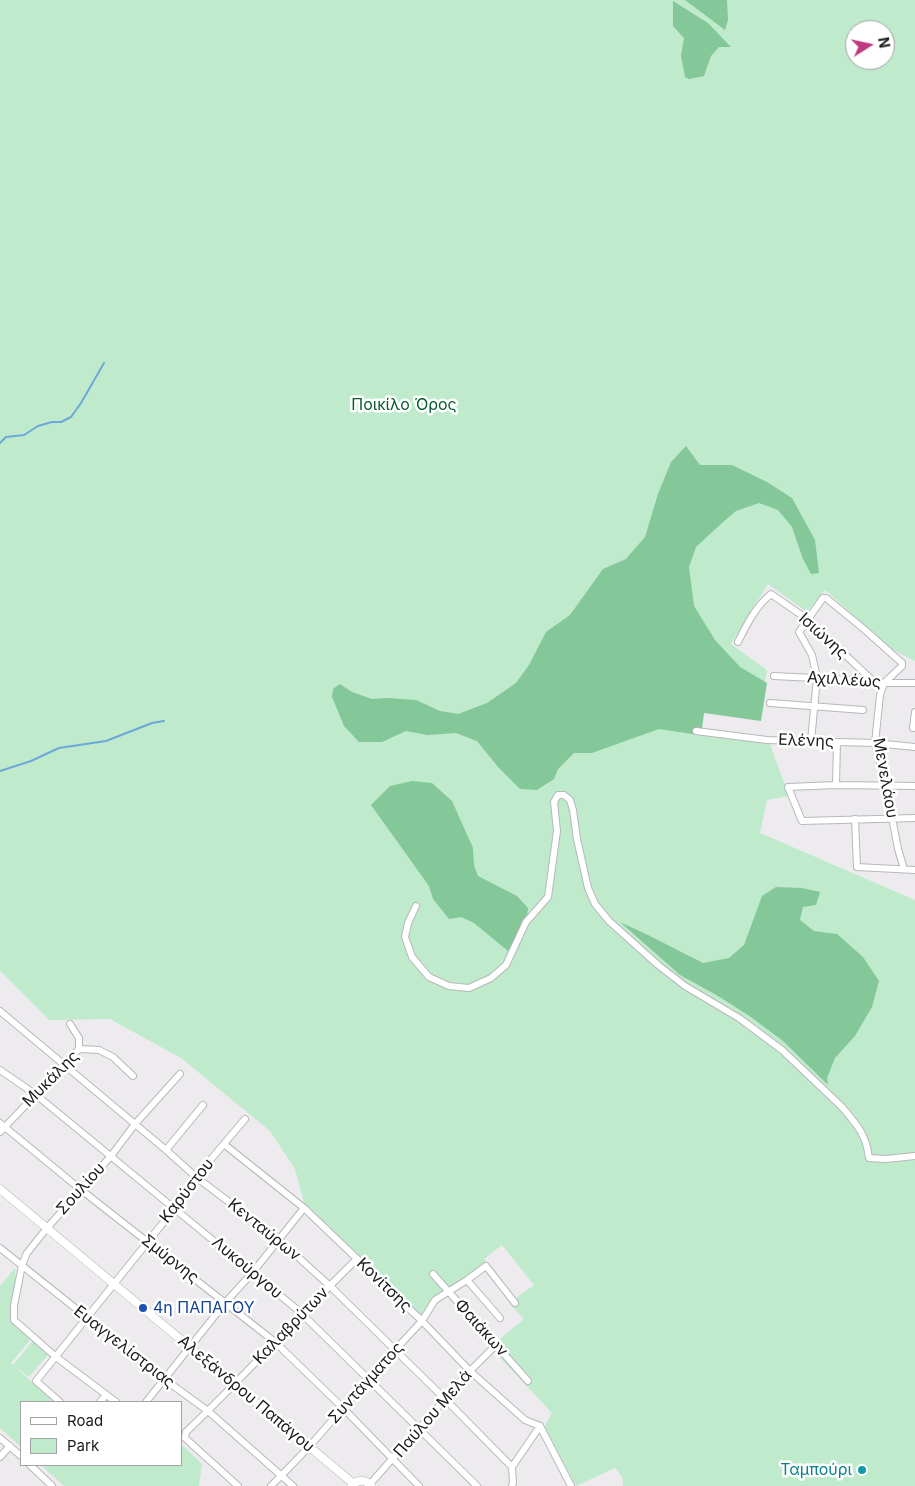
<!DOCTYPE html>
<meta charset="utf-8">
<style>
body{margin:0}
#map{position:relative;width:915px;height:1486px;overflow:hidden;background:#edebee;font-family:Inter,sans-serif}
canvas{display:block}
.legend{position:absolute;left:20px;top:1401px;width:162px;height:65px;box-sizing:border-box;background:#fff;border:1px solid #a4a3a4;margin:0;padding:6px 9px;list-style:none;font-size:15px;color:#1b1a1b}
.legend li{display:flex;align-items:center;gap:10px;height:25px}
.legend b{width:25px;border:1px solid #a4a3a4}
.north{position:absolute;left:845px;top:20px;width:50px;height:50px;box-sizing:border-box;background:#fff;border:1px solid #a4a3a4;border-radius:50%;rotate:80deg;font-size:14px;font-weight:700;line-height:20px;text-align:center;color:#1b1a1b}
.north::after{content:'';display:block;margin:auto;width:18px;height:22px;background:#c03b7e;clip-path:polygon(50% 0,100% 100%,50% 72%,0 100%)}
</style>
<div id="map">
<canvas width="915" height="1486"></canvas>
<ul class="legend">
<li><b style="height:6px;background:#fff"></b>Road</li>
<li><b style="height:14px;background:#bfebcc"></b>Park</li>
</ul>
<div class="north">N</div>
</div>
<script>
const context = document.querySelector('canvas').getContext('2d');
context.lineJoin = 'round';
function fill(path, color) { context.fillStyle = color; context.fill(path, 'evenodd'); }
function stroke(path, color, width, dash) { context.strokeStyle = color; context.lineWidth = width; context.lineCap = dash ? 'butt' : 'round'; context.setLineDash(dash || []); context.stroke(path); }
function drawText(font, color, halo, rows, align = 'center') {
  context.font = font + ' Inter,sans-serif'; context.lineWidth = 5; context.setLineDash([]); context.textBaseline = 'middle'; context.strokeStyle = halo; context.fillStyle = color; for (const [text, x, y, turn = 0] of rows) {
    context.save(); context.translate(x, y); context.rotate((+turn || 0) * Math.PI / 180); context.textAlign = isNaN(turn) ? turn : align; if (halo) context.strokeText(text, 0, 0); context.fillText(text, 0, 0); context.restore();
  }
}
fill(new Path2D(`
 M0,0H915V661L891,649L825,590L807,612L768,584L731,644L767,670L759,719L703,711L700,733L702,729L768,739L789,796L767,800L760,833L915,900V1486H623L622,1477L615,1468L576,1486L544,1427L552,1413L490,1347L524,1319L509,1303L534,1285L502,1245L484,1259L487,1263L466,1279L433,1298L421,1317L305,1206L295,1169L270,1131L181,1058L110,1019L49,1020L0,971ZM855,30H885V60H855Z
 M15,1268L18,1322L33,1336L11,1363L13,1365L35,1338L52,1350L29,1377L13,1365L54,1402H21V1447L0,1428V1286Z
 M181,1444L202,1464L199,1486H64L41,1465H181Z`), '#bfebcc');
fill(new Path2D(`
 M685,0H727L728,20L725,30Z
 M673,1L708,23L731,47H719L711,56L704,76L689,79L685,77L681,56L684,38L673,26Z
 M686,446L700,465H732L767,482L792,498L815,540L819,573L811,574L803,559L792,527L778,510L759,503L736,511L723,522L696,547L689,567L694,606L715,640L740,667L767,683L761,721L704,713L702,729L699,735L659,729L592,753H574L558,769L554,779L537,790L520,789L498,767L477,741L456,733L427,735L406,731L382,742H359L344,726L332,697L333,689L340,684L352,692L372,699L388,698L416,700L440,711L458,714L487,703L516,683L529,665L546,632L570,615L603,569L626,559L645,537L658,494L671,462Z
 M412,781L432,783L452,801L473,848L474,865L478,876L517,896L528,908L527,916L508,951L474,923L461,917L449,919L433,899L429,886L371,805L390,786Z
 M776,887L802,888L820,892L816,905L803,907L800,920L814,931L837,934L863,957L879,981L872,1007L855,1036L835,1058L827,1078L828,1085L783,1041L751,1017L718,996L680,975L620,922L648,935L703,963L729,958L744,945L762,896Z`), '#84c799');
stroke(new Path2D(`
 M0,443L6,437L24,435L38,426L52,422H61L71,417L81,403L104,363
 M0,771L31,761L59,748L106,741L152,723L164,721`), '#6ca8d9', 2);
const minor = new Path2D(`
 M738,642C747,624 756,606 771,594L807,619L873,681
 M774,676L873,681L884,683H915
 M770,703L863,710
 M913,728L915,712
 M696,731L767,740L875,743L915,747
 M811,741L817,678L812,655L799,632L823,598H826L865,630L902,663V666L884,683L880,695L875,743L886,786L898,849L904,869
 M836,785L837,742
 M915,786L836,785L788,787L802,821L915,818
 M855,819L857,867L915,870
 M416,906L408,923L405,937L412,957L429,977L449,986L469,988L491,978L506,965L526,922L548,897L557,831L554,802L558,795H564L570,800L573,810L577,839L588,888L595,904L609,921L658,965L685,986L739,1018L782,1050L842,1107C857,1125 866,1134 869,1158L886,1159L915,1156
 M0,1011L166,1150L196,1177L278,1239L330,1286L445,1399L512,1467
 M70,1024L79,1038V1049
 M0,1070L35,1094L299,1311L477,1486
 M0,1123L80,1189L275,1342L343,1408L419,1486
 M0,1132L79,1049L99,1050L113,1057L133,1076
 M225,1145L304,1208L422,1321L470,1371L525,1420L540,1426
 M166,1150L203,1105
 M0,1248L164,1379L208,1411L293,1486
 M433,1274L528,1381
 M467,1280L500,1318
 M60,1402L36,1381L175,1208L196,1177L245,1119
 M100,1402L106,1395
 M116,1402L56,1357L14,1320V1306L22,1265L27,1253L47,1228L111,1156L135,1124L180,1074
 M146,1402L225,1303L253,1272L304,1208
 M540,1426L571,1486
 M0,1438L21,1456
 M0,1457L10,1446
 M30,1465L52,1486
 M370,1484L470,1371L496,1345
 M238,1486L185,1438L186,1432C245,1376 299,1315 357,1259
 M271,1486L309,1447L368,1379L422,1321L435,1300L467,1280L486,1266L515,1303
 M512,1486L513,1483L512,1467L540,1426`);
const tertiary = new Path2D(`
 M0,1189L354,1484
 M352,1486C357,1479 366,1479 371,1486`);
stroke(minor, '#b8b7ba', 8);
stroke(tertiary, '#b8b7ba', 9);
stroke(minor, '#fff', 6);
stroke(tertiary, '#fff', 8);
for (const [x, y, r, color] of [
 [143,1308,5,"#1a4fb4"],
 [862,1470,5,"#0f9aa8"]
]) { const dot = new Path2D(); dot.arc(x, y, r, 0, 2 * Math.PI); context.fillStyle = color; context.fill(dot); stroke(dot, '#fff', 2); }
drawText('16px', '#085a31', '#fff', [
 ["Ποικίλο Όρος",404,405]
]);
drawText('16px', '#1b1a1b', '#fff', [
 ["Ισιώνης",823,636,42],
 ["Αχιλλέως",844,680,4],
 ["Ελένης",806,741,2],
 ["Μενελάου",885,778,80],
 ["Μυκάλης",51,1079,-45],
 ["Σουλίου",81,1189,-48],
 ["Καρύστου",187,1191,-52],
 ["Κενταύρων",264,1230,39],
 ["Σμύρνης",170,1259,38],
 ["Λυκούργου",247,1268,40],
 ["Κονίτσης",384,1285,44],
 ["Καλαβρύτων",291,1326,-46],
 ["Φαιάκων",481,1328,48],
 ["Ευαγγελίστριας",124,1347,38],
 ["Συντάγματος",366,1383,-48],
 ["Αλεξάνδρου Παπάγου",246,1394,40],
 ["Παύλου Μελά",433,1414,-49]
]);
drawText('16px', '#164399', '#fff', [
 ["4η ΠΑΠΑΓΟΥ",153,1308]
], 'left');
drawText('16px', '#0d838f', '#fff', [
 ["Ταμπούρι",852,1470]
], 'right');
</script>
